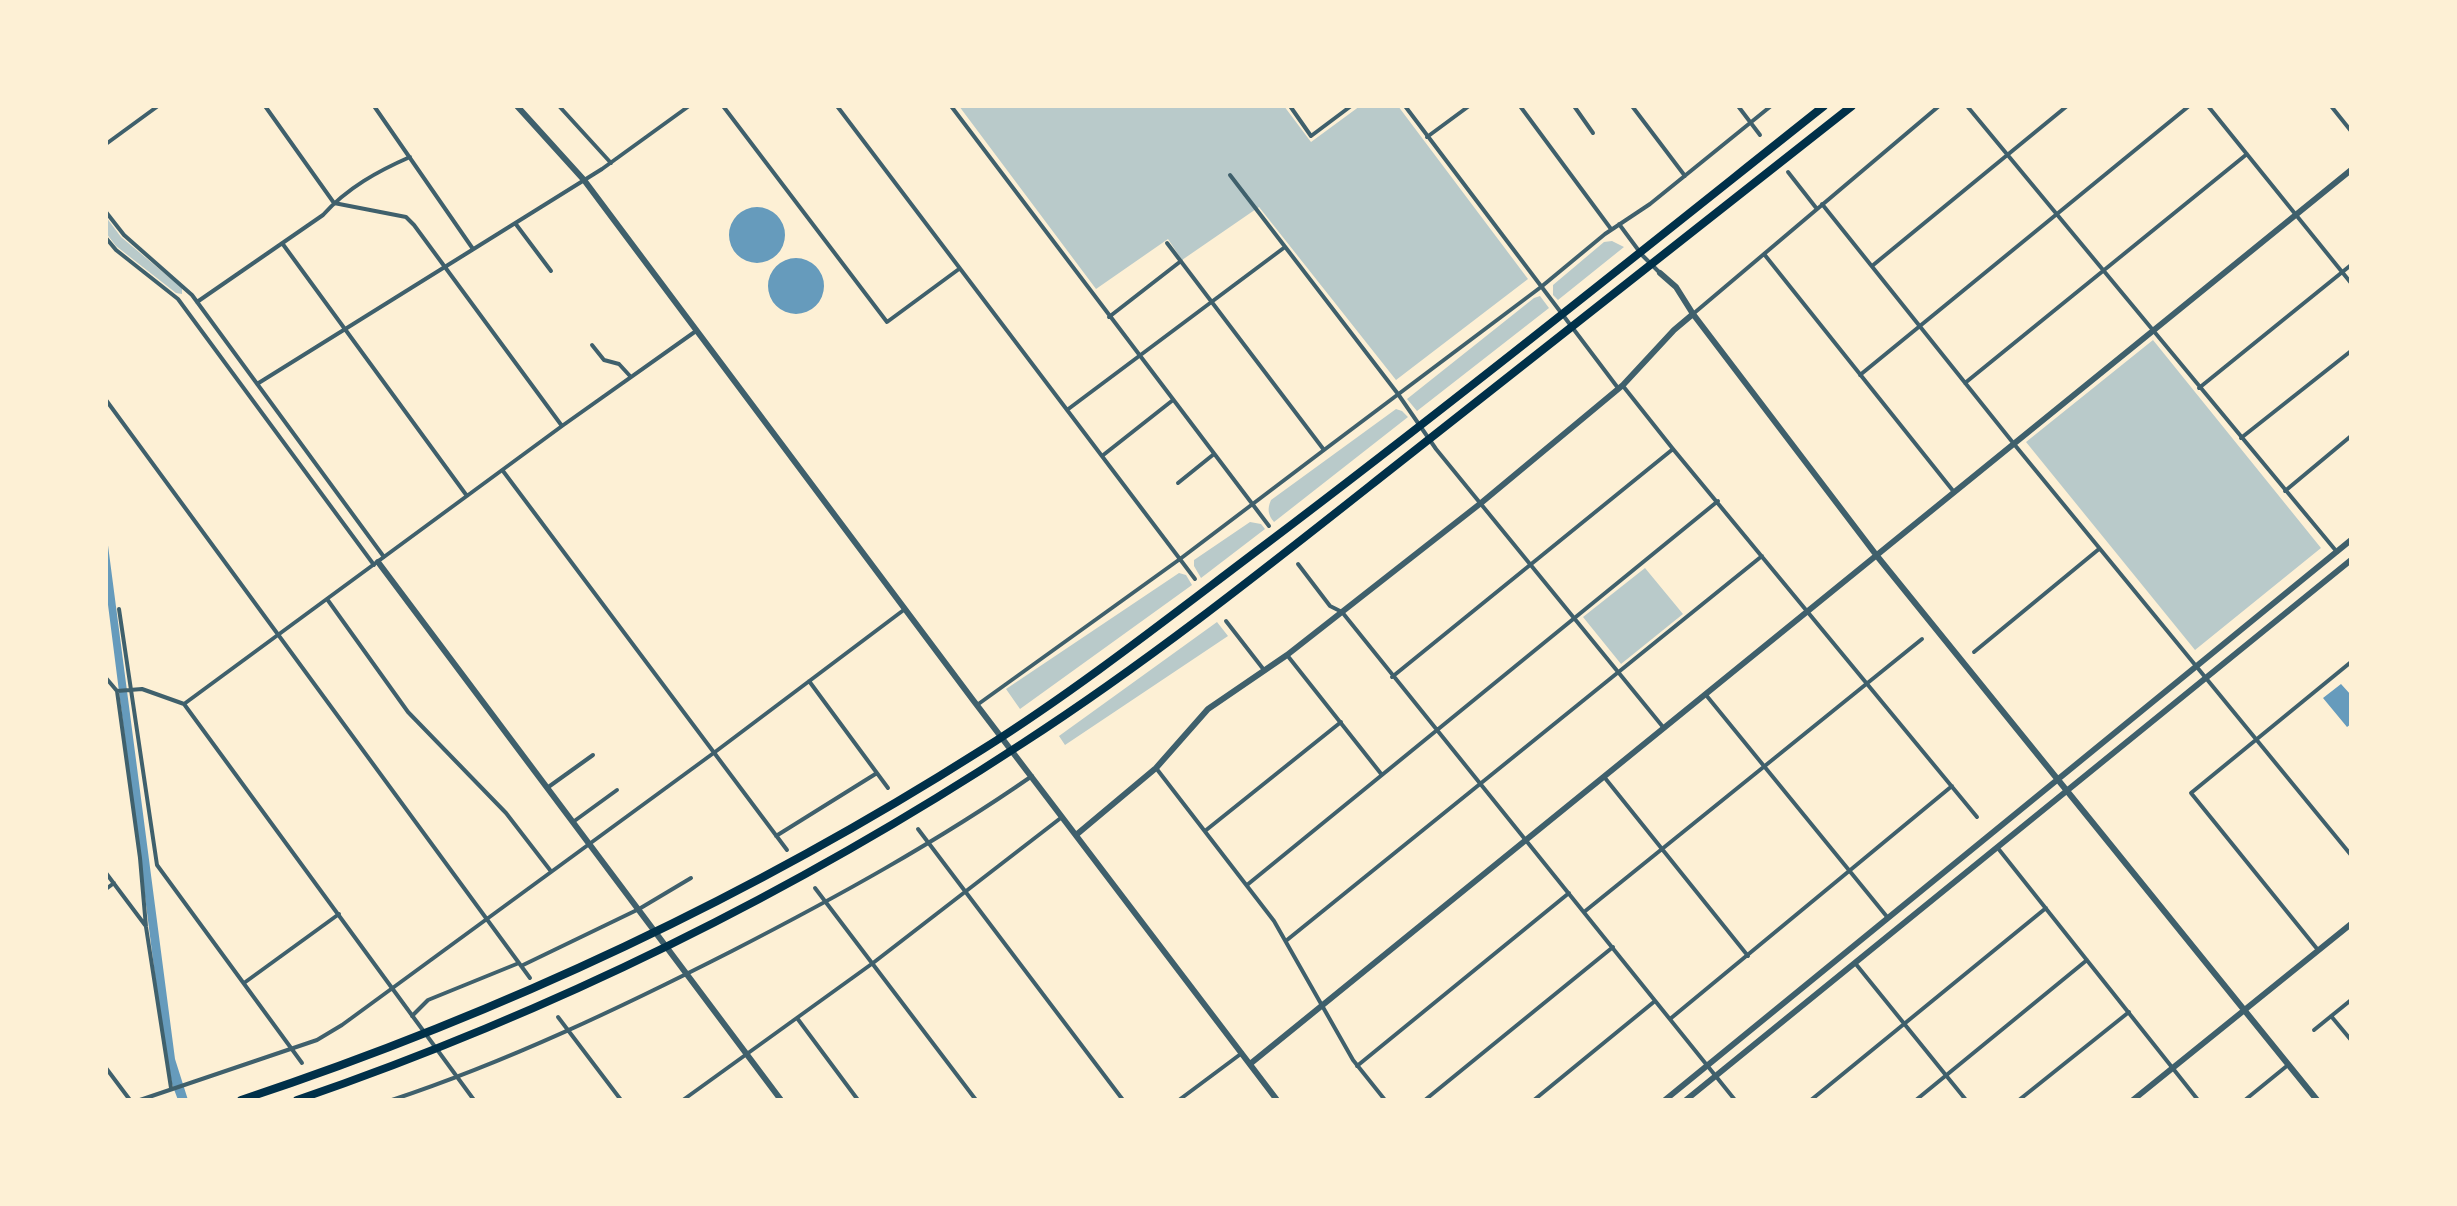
<!DOCTYPE html>
<style>
body{margin:0}
#map{position:relative;width:2457px;height:1206px;overflow:hidden;background:#fdf0d5;font-family:"Alegreya Sans",sans-serif}
canvas{display:block}
.frame{position:absolute;inset:0;border:108px solid #fdf0d5;pointer-events:none}
</style>
<div id="map">
<canvas width="2457" height="1206"></canvas>
<div class="frame"></div>
</div>
<script>
const context = document.querySelector('canvas').getContext('2d');
context.lineJoin = 'round';
function fill(path, color) { context.fillStyle = color; context.fill(path, 'evenodd'); }
function stroke(path, color, width, dash) { context.strokeStyle = color; context.lineWidth = width; context.lineCap = dash ? 'butt' : 'round'; context.setLineDash(dash || []); context.stroke(path); }
fill(new Path2D(`
 M959,106H1284L1311,142L1360,106H1398L1528,279L1396,380L1259,207L1182,260L1168,239L1096,289Z
 M106,217L121,237L182,288V294L176,293L116,246L106,233Z
 M1612,241L1624,247L1558,300L1553,295V285L1604,242Z
 M1540,296L1549,308L1417,411L1407,399L1534,298Z
 M2153,340L2321,548L2195,650L2026,442Z
 M1396,409L1402,411L1408,417L1274,522C1268,515 1267,509 1271,500Z
 M1250,522L1261,524L1265,529L1201,578L1194,566V560Z
 M1645,568L1683,614L1621,664L1583,617Z
 M1179,573L1186,575L1192,585L1020,709L1006,689Z
 M1217,622L1228,636L1065,745L1059,736Z`), '#b9caca');
fill(new Path2D(`
 M729 235a28 28 0 1 1 56 0a28 28 0 1 1-56 0Z
 M768 286a28 28 0 1 1 56 0a28 28 0 1 1-56 0Z
 M106,530L175,1059L188,1100H178L172,1084L160,1015L106,589Z
 M2341,684L2351,695V724L2347,727L2323,698Z`), '#669bbc');
stroke(new Path2D(`
 M265,106L334,203L406,217L414,225L562,426
 M374,106L473,249
 M559,106L611,163
 M723,106L887,322L959,269
 M837,106L1195,579
 M951,106L1269,526
 M1290,106L1311,136L1351,106
 M1405,106L1618,388
 M1520,106L1611,229
 M1574,106L1593,133
 M1632,106L1685,176
 M1738,106L1760,135
 M1967,106L2337,552
 M2208,106L2351,283
 M2331,106L2351,131
 M1427,137L1469,106
 M106,144L158,106
 M1788,172L1817,209
 M1230,175L1398,394L1436,449L1663,727
 M1822,204L2014,444L2351,855
 M106,212L124,235L192,295L384,557
 M515,223L551,271
 M1619,224L1642,255L1660,273
 M106,238L116,250L178,299L374,565
 M282,243L467,496
 M1167,243L1324,450
 M1764,254L1954,492
 M1872,266L2067,106
 M197,302L323,215C347,188 378,171 410,157
 M1693,314L1939,106
 M1109,317L1181,261
 M592,345L604,360L619,364L630,376
 M1860,375L2189,106
 M1965,383L2247,154
 M257,384L602,169L689,106
 M1623,386L1673,449L1977,817
 M2199,388L2351,265
 M106,400L530,978
 M1067,410L1285,247
 M2241,438L2351,351
 M1102,456L1173,400
 M503,471L787,850
 M1178,483L1214,454
 M2285,491L2351,436
 M1298,564L1330,606L1342,612L1735,1100
 M327,599L408,712L506,813L550,870
 M119,609L157,865L302,1063
 M1226,621L1264,670
 M1974,652L2099,549
 M1287,655L1382,775
 M1392,677L1673,449
 M106,678L117,691L140,858L146,927L171,1088
 M809,681L888,788
 M117,691L142,689L184,704L474,1100
 M1706,695L1888,918
 M184,704L562,426L696,331
 M977,705L1180,559L1324,450L1541,287L1605,234L1650,204L1771,106
 M1156,768L1274,921L1353,1060L1385,1100
 M1605,778L1748,956
 M547,788L593,755
 M573,822L617,790
 M918,829L1123,1100
 M1205,831L1341,722
 M776,836L877,773
 M1997,847L2198,1100
 M106,873L145,925
 M1247,885L1718,501
 M815,888L976,1100
 M106,889L114,883
 M1584,912L1922,639
 M1287,940L1762,556
 M2318,950L2191,793L2351,662
 M1855,963L1966,1100
 M521,966L639,909L691,878
 M244,983L339,914
 M412,1016L428,1000L519,963
 M2331,1016L2351,1040
 M558,1017L621,1100
 M797,1018L858,1100
 M1670,1019L1952,786
 M2314,1030L2351,1000
 M1357,1066L1569,893
 M106,1068L130,1100
 M140,1100L317,1040L342,1025L715,752L905,609
 M392,1100C509,1061 622,1007 732,951C835,898 937,842 1032,776
 M683,1100L873,963L1062,817
 M1179,1100L1242,1053
 M1425,1100L1613,947
 M1534,1100L1655,1001
 M1811,1100L2046,908
 M1916,1100L2087,960
 M2019,1100L2129,1012
 M2245,1100L2288,1065`), '#3f606c', 4);
stroke(new Path2D(`
 M517,106L584,180L973,700L1277,1100
 M1660,273L1676,287L1693,314L1877,556L2317,1100
 M378,562L781,1100
 M1076,835L1156,768L1208,709L1287,655L1481,503L1623,385L1674,330L1693,314
 M1250,1064L2351,170
 M1665,1100L2351,540
 M1686,1100L2351,560
 M2133,1100L2351,924`), '#3f606c', 6);
stroke(new Path2D(`
 M241,1100C503,1013 750,897 983,749C1081,687 1173,614 1266,544C1455,401 1639,253 1824,106
 M297,1100C553,1012 797,891 1023,743C1151,660 1271,564 1390,470C1544,349 1698,228 1852,106`), '#003049', 8);
</script>
